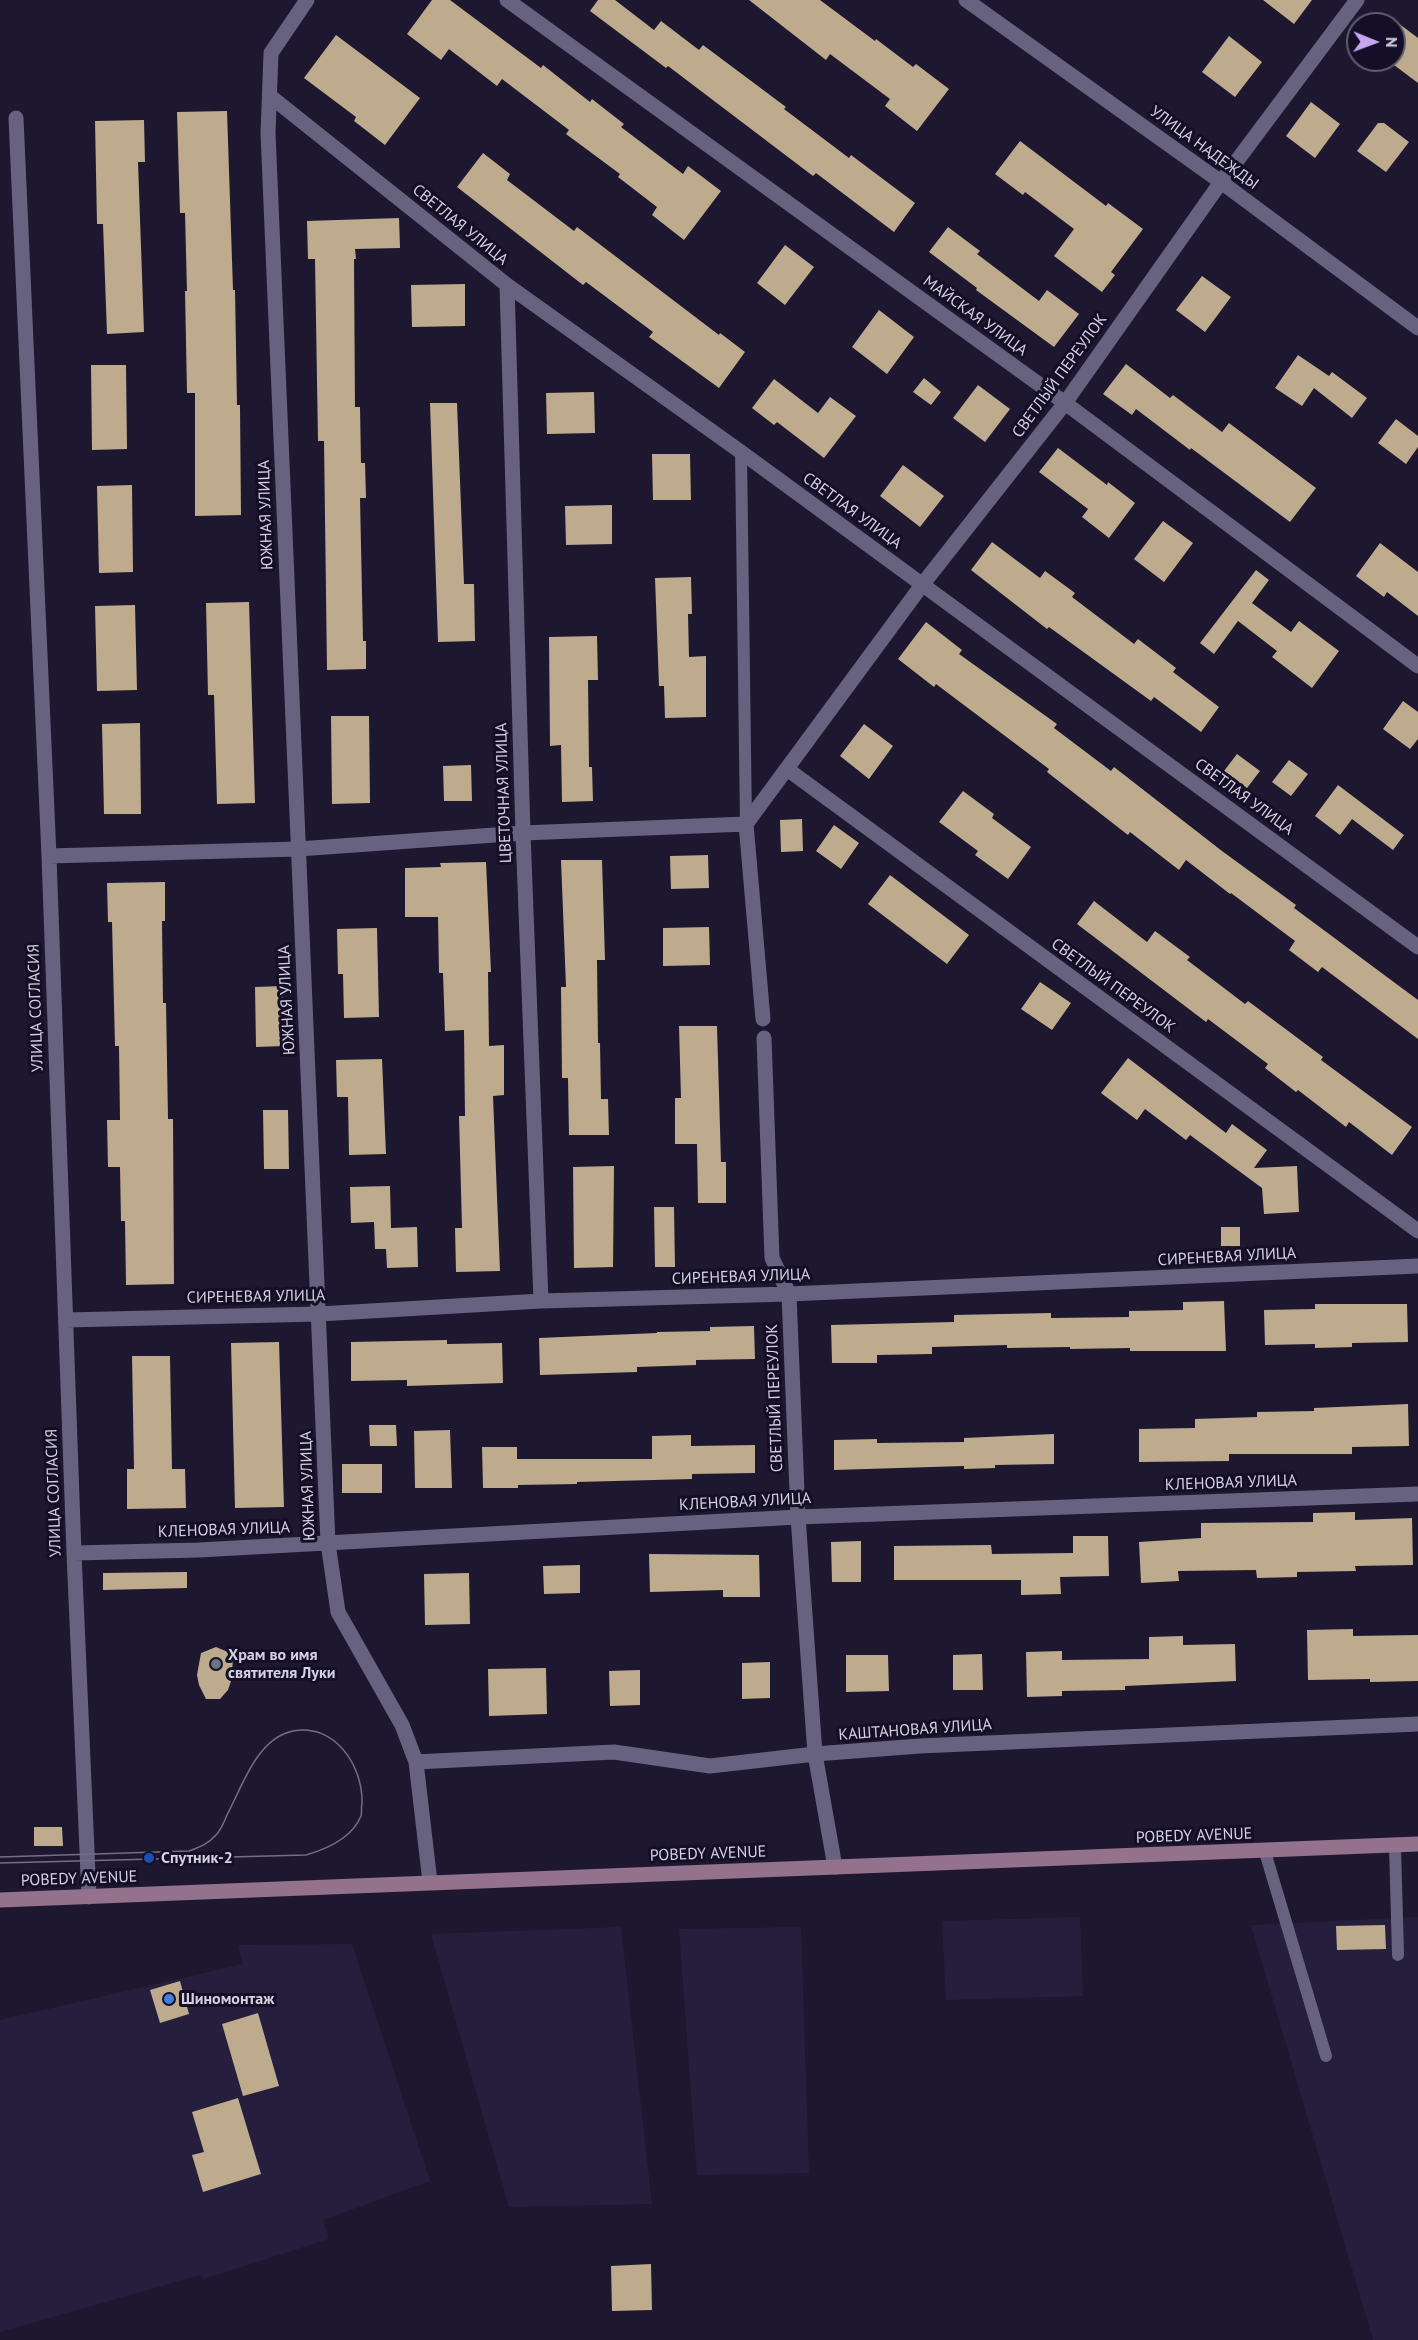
<!DOCTYPE html>
<meta charset="utf-8">
<style>
body{margin:0}
#map{position:relative;width:1418px;height:2340px;overflow:hidden;background:#1d1830;font-family:"PT Sans",sans-serif}
canvas{display:block}
.north{position:absolute;left:1346px;top:12px;width:60px;height:60px;box-sizing:border-box;background:#140f26;border:2px solid #605c71;border-radius:50%;rotate:91deg;font-size:16px;font-weight:700;line-height:24px;text-align:center;color:#d2d0e1}
.north::after{content:'';display:block;margin:auto;width:21px;height:27px;background:#c7a6ef;clip-path:polygon(50% 0,100% 100%,50% 72%,0 100%)}
</style>
<div id="map">
<canvas width="1418" height="2340"></canvas>
<div class="north">N</div>
</div>
<script>
const context = document.querySelector('canvas').getContext('2d');
context.lineJoin = 'round';
function fill(path, color) { context.fillStyle = color; context.fill(path, 'evenodd'); }
function stroke(path, color, width, dash) { context.strokeStyle = color; context.lineWidth = width; context.lineCap = dash ? 'butt' : 'round'; context.setLineDash(dash || []); context.stroke(path); }
function drawText(font, color, halo, rows, align = 'center') {
  context.font = font + ' "PT Sans",sans-serif'; context.lineWidth = 6; context.setLineDash([]); context.textBaseline = 'middle'; context.strokeStyle = halo; context.fillStyle = color; for (const [text, x, y, turn = 0] of rows) {
    context.save(); context.translate(x, y); context.rotate((+turn || 0) * Math.PI / 180); context.textAlign = isNaN(turn) ? turn : align; if (halo) context.strokeText(text, 0, 0); context.fillText(text, 0, 0); context.restore();
  }
}
fill(new Path2D(`
 M1080,1917L1083,1996L946,2000L942,1921Z
 M1418,1917V2340H1373L1251,1925Z
 M621,1927L652,2204L509,2207L431,1934Z
 M801,1927L809,2173L697,2175L679,1929Z
 M352,1944L430,2181L323,2220L329,2239L203,2279L200,2275L0,2332V2020L243,1964L238,1945Z`), '#251f3d');
fill(new Path2D(`
 M432,0H450L541,68L543,65L590,102L592,99L624,124L621,127L683,174L688,166L721,191L684,240L652,215L657,207L618,177L620,174L566,134L569,130L502,79L497,86L449,49L441,60L407,34Z
 M598,0H615L654,30L661,21L699,50L703,45L786,107L784,109L849,158L851,155L915,203L894,232L816,173L813,176L668,66L666,68L590,11Z
 M749,0H820L875,41L876,39L913,67L916,64L949,89L917,131L885,106L890,99L830,54L826,60Z
 M1263,0H1312L1294,24Z
 M1394,20L1418,38V83L1394,65Z
 M336,35L420,98L385,145L354,121L356,117L304,78Z
 M1229,36L1262,62L1235,97L1202,72Z
 M1311,102L1340,124L1315,158L1286,136Z
 M227,111L233,290H235L237,405H240L241,515L195,516V393H187L185,291H187L185,213H180L177,112Z
 M144,120L145,162H138L144,332L107,334L103,224H97L95,121Z
 M1378,123H1384L1409,142L1386,172L1357,151Z
 M1020,141L1106,206L1108,203L1143,229L1111,272L1115,275L1102,292L1054,256L1074,229L1025,192L1023,195L995,174Z
 M483,153L510,174L507,180L574,231L577,227L719,335L720,333L745,352L719,388L649,337L653,332L586,282L583,285L457,187Z
 M399,218L400,248L355,249L356,259H354L355,407H360L361,463H365L366,498H360L363,641H366V669L327,670L324,441H318L315,259H308L307,221Z
 M948,227L980,251L977,254L1039,301L1047,290L1079,314L1054,347L976,290L977,288L929,252Z
 M785,245L814,267L785,305L757,283Z
 M1202,276L1231,297L1205,332L1176,310Z
 M465,284V326L412,327L411,285Z
 M879,310L914,337L887,374L852,347Z
 M1298,355L1329,376L1332,372L1367,398L1352,418L1314,388L1302,406L1275,388Z
 M1126,364L1170,398L1173,395L1222,432L1229,423L1316,488L1290,522L1191,448L1190,450L1136,409L1132,415L1103,394Z
 M91,365H126L127,449L92,450Z
 M924,378L941,392L931,405L913,392Z
 M774,379L818,413L830,397L856,416L824,458L777,422L774,425L752,408Z
 M978,385L1010,409L985,442L953,418Z
 M594,392L595,433L547,434L546,393Z
 M430,403H457L464,584H474L475,641L438,642Z
 M1396,419L1418,436V447L1406,464L1378,443Z
 M1058,448L1107,485L1108,482L1135,503L1109,538L1082,517L1088,509L1039,472Z
 M652,454H690L691,500H653Z
 M903,465L944,496L920,527L880,496Z
 M132,485L133,572L99,573L97,486Z
 M612,505V544L566,545L565,506Z
 M1163,521L1193,543L1164,582L1134,559Z
 M992,542L1040,578L1045,571L1075,593L1072,597L1134,644L1138,639L1176,668L1173,672L1219,707L1201,732L1154,697L1151,701L1049,627L1047,629L971,570Z
 M1380,543L1418,572V616L1387,592L1384,597L1356,576Z
 M1256,570L1269,580L1252,603L1291,632L1299,621L1339,651L1312,688L1272,657L1277,651L1238,621L1214,654L1200,643Z
 M691,577L692,614H688L689,657L706,656V717L665,718L664,686H659L655,578Z
 M249,602L255,803L217,804L214,695H208L206,603Z
 M135,605L137,690L97,691L95,606Z
 M926,622L962,650L959,654L1057,724L1054,728L1111,771L1114,767L1222,851L1296,905L1294,908L1418,1000V1039L1322,967L1318,972L1289,950L1295,941L1231,893L1230,894L1186,860L1179,870L1130,832L1128,835L1047,772L1049,769L936,684L934,687L898,659Z
 M597,636L598,680H588L589,767H592L593,801L562,802L561,745L550,746L549,637Z
 M1403,701L1418,712V739L1410,749L1383,729Z
 M331,716H369L370,803L332,804Z
 M140,723L141,814H104L102,724Z
 M864,724L893,746L869,779L840,756Z
 M1237,754L1260,771L1247,788L1224,771Z
 M1289,760L1308,774L1291,796L1272,782Z
 M471,765L472,801H444L443,766Z
 M1338,785L1404,835L1393,850L1352,819L1340,835L1315,816Z
 M963,791L994,814L992,818L1031,847L1008,879L975,855L978,851L939,822Z
 M802,819L803,851L781,852L780,820Z
 M834,825L859,843L841,869L816,851Z
 M708,855L709,888L671,889L670,856Z
 M561,860H602L605,960H597L598,1043H600L601,1099H608L609,1135H569L568,1078H562L561,987H566Z
 M486,862L491,972H488L489,1046L504,1045V1095L493,1096L500,1271L456,1272L455,1228H462L459,1116H465L464,1030L445,1031L443,973H439L438,917H405V868L441,867L440,863Z
 M890,875L969,935L947,964L868,904Z
 M165,882V921H162L163,1003H166L168,1119H173L174,1284L126,1285L125,1221H121L120,1167H108L107,1120H120L119,1046H115L112,922H108L107,883Z
 M1094,901L1147,942L1155,931L1190,957L1187,960L1245,1004L1248,1001L1323,1057L1321,1060L1412,1127L1392,1155L1349,1122L1346,1127L1298,1090L1296,1092L1265,1068L1268,1064L1208,1019L1206,1022L1077,924Z
 M709,927L710,965L663,966V928Z
 M377,928L379,1017L344,1018L343,974H338L337,929Z
 M1040,982L1071,1003L1052,1030L1021,1009Z
 M283,986L284,1046L256,1047L255,987Z
 M679,1026H717L721,1162H726V1203H698L697,1144H675V1098H681Z
 M1128,1058L1226,1133L1232,1124L1267,1150L1254,1168L1297,1166L1299,1212L1264,1214L1262,1188L1190,1135L1186,1140L1145,1109L1137,1120L1101,1093Z
 M382,1059L386,1154L349,1155L348,1097H337L336,1060Z
 M263,1110H288L289,1169H264Z
 M614,1166L613,1267L574,1268L573,1167Z
 M390,1186L391,1228L417,1227L418,1267L387,1268L386,1249H375L374,1222L351,1223L350,1187Z
 M654,1207H674L675,1267H655Z
 M1221,1227H1240V1246H1221Z
 M1224,1301L1226,1351H1130V1348L1070,1349V1347L1007,1348V1345L932,1347V1354L877,1355V1363H832L831,1325L954,1322V1315L1051,1313V1318L1129,1317V1311L1183,1310V1302Z
 M1315,1304H1407L1408,1342L1352,1343V1347L1315,1348V1344L1265,1345L1264,1310L1315,1309Z
 M754,1326L755,1359L696,1360V1365L637,1367V1372L540,1375L539,1338L657,1333V1332L710,1331V1327Z
 M447,1340V1344L502,1343L503,1383L407,1386V1380L351,1381V1342Z
 M279,1342L284,1507L235,1508L231,1343Z
 M132,1356H170L172,1469H185L186,1508L127,1509V1469H134Z
 M1408,1404L1409,1446L1352,1447V1454H1229V1461L1139,1462V1429L1195,1428V1419L1257,1417V1412L1314,1411V1408Z
 M369,1425H396L397,1446H370Z
 M450,1430L452,1488H415L414,1431Z
 M1054,1434V1464L995,1465V1468L964,1469V1466L834,1470V1440L877,1439V1443L964,1442V1438Z
 M691,1435V1446L755,1445V1473L692,1474V1479L577,1482V1484L518,1485V1488H483L482,1447H517V1459H652V1436Z
 M342,1464H382V1493H342Z
 M1355,1512V1520L1412,1518L1413,1565L1355,1566L1356,1571L1297,1572V1577L1257,1578L1256,1570L1178,1571L1179,1581L1141,1583L1139,1542L1201,1538V1523L1313,1522V1513Z
 M1073,1536H1108L1109,1576L1060,1577L1061,1594L1021,1595V1580H894V1546L991,1545L992,1554L1073,1553Z
 M861,1541V1582H832L831,1542Z
 M649,1554L759,1555L760,1597H723V1590L650,1592Z
 M580,1565V1593L544,1594L543,1566Z
 M187,1572V1588L103,1590V1573Z
 M469,1573L470,1624L425,1625L424,1574Z
 M1353,1629V1636L1418,1635V1681L1370,1682V1679L1308,1680L1307,1630Z
 M1183,1636V1645L1235,1644L1236,1681L1125,1686V1690L1062,1691V1696L1027,1697L1026,1652L1062,1651V1660L1149,1659V1637Z
 M216,1647L233,1654L232,1678L228,1690L220,1699H206L199,1685L197,1675L201,1653Z
 M982,1654L983,1690H953V1655Z
 M846,1655H888L889,1691L846,1692Z
 M770,1662V1698L742,1699V1663Z
 M546,1668L547,1714L489,1716L488,1669Z
 M640,1670V1705L610,1706L609,1671Z
 M34,1827H62L63,1846H34Z
 M1385,1925L1386,1949L1337,1950L1336,1926Z
 M180,1981L189,2014L160,2023L150,1990Z
 M258,2013L279,2086L243,2096L222,2024Z
 M238,2098L261,2174L203,2192L192,2155L204,2152L192,2112Z
 M651,2264L652,2310L612,2311L611,2266Z`), '#beaa8d');
stroke(new Path2D(`
 M741,452L746,824
 M1395,1846L1398,1955
 M1265,1852L1326,2056`), '#666280', 12);
stroke(new Path2D(`
 M307,0L271,53L268,133L328,1543L338,1612L402,1725L416,1762L430,1882
 M507,0L1065,403L1418,666
 M966,0L1221,182L1418,328
 M270,96L507,285L741,452L1418,947
 M16,118L49,856L74,1553L89,1897
 M507,285L523,833L541,1301
 M787,769L1418,1231
 M49,856L298,849L523,833L746,824
 M763,1019L746,824L922,585L1065,403L1221,182L1357,0
 M764,1038L772,1258L789,1294L798,1517L815,1754L835,1867
 M66,1320L319,1314L541,1301L789,1294L1418,1266
 M74,1553L199,1550L798,1517L1418,1494
 M416,1762L614,1752L710,1766L815,1754L920,1746L1418,1724`), '#666280', 15);
stroke(new Path2D(`
 M0,1900L1418,1844`), '#94718c', 15);
stroke(new Path2D(`
 M0,1857L189,1851C200,1847 208,1844 216,1835C221,1830 224,1822 227,1815C242,1787 257,1738 293,1731C335,1723 363,1766 362,1803C361,1807 362,1813 361,1816C352,1838 327,1849 306,1855L0,1863`), '#736f84', 1.5);
for (const [x, y, r, color] of [
 [216,1664,6,"#6b7280"],
 [149,1858,6,"#1a4fb4"],
 [169,1999,6,"#3f7fe0"]
]) { const dot = new Path2D(); dot.arc(x, y, r, 0, 2 * Math.PI); context.fillStyle = color; context.fill(dot); stroke(dot, '#140f26', 2); }
drawText('16px', '#d2d0e1', '#140f26', [
 ["УЛИЦА НАДЕЖДЫ",1204,148,36],
 ["СВЕТЛАЯ УЛИЦА",460,225,39],
 ["МАЙСКАЯ УЛИЦА",975,316,36],
 ["СВЕТЛЫЙ ПЕРЕУЛОК",1060,376,-54],
 ["СВЕТЛАЯ УЛИЦА",852,511,36],
 ["ЮЖНАЯ УЛИЦА",266,515,-92],
 ["ЦВЕТОЧНАЯ УЛИЦА",504,793,-92],
 ["СВЕТЛАЯ УЛИЦА",1244,797,36],
 ["СВЕТЛЫЙ ПЕРЕУЛОК",1113,986,36],
 ["ЮЖНАЯ УЛИЦА",287,1000,-93],
 ["УЛИЦА СОГЛАСИЯ",36,1008,-92],
 ["СИРЕНЕВАЯ УЛИЦА",1227,1257,-3],
 ["СИРЕНЕВАЯ УЛИЦА",741,1277,-2],
 ["СИРЕНЕВАЯ УЛИЦА",256,1297,-1],
 ["СВЕТЛЫЙ ПЕРЕУЛОК",775,1398,-92],
 ["КЛЕНОВАЯ УЛИЦА",1231,1483,-2],
 ["ЮЖНАЯ УЛИЦА",308,1486,-92],
 ["УЛИЦА СОГЛАСИЯ",54,1493,-92],
 ["КЛЕНОВАЯ УЛИЦА",745,1502,-3],
 ["КЛЕНОВАЯ УЛИЦА",224,1530,-2],
 ["КАШТАНОВАЯ УЛИЦА",915,1730,-4],
 ["POBEDY AVENUE",1194,1836,-2],
 ["POBEDY AVENUE",708,1854,-2],
 ["POBEDY AVENUE",79,1879,-2]
]);
drawText('bold 16px', '#d2d0e1', '#140f26', [
 ["Храм во имя",228,1655],
 ["святителя Луки",228,1673],
 ["Спутник-2",161,1858],
 ["Шиномонтаж",181,1999]
], 'left');
</script>
